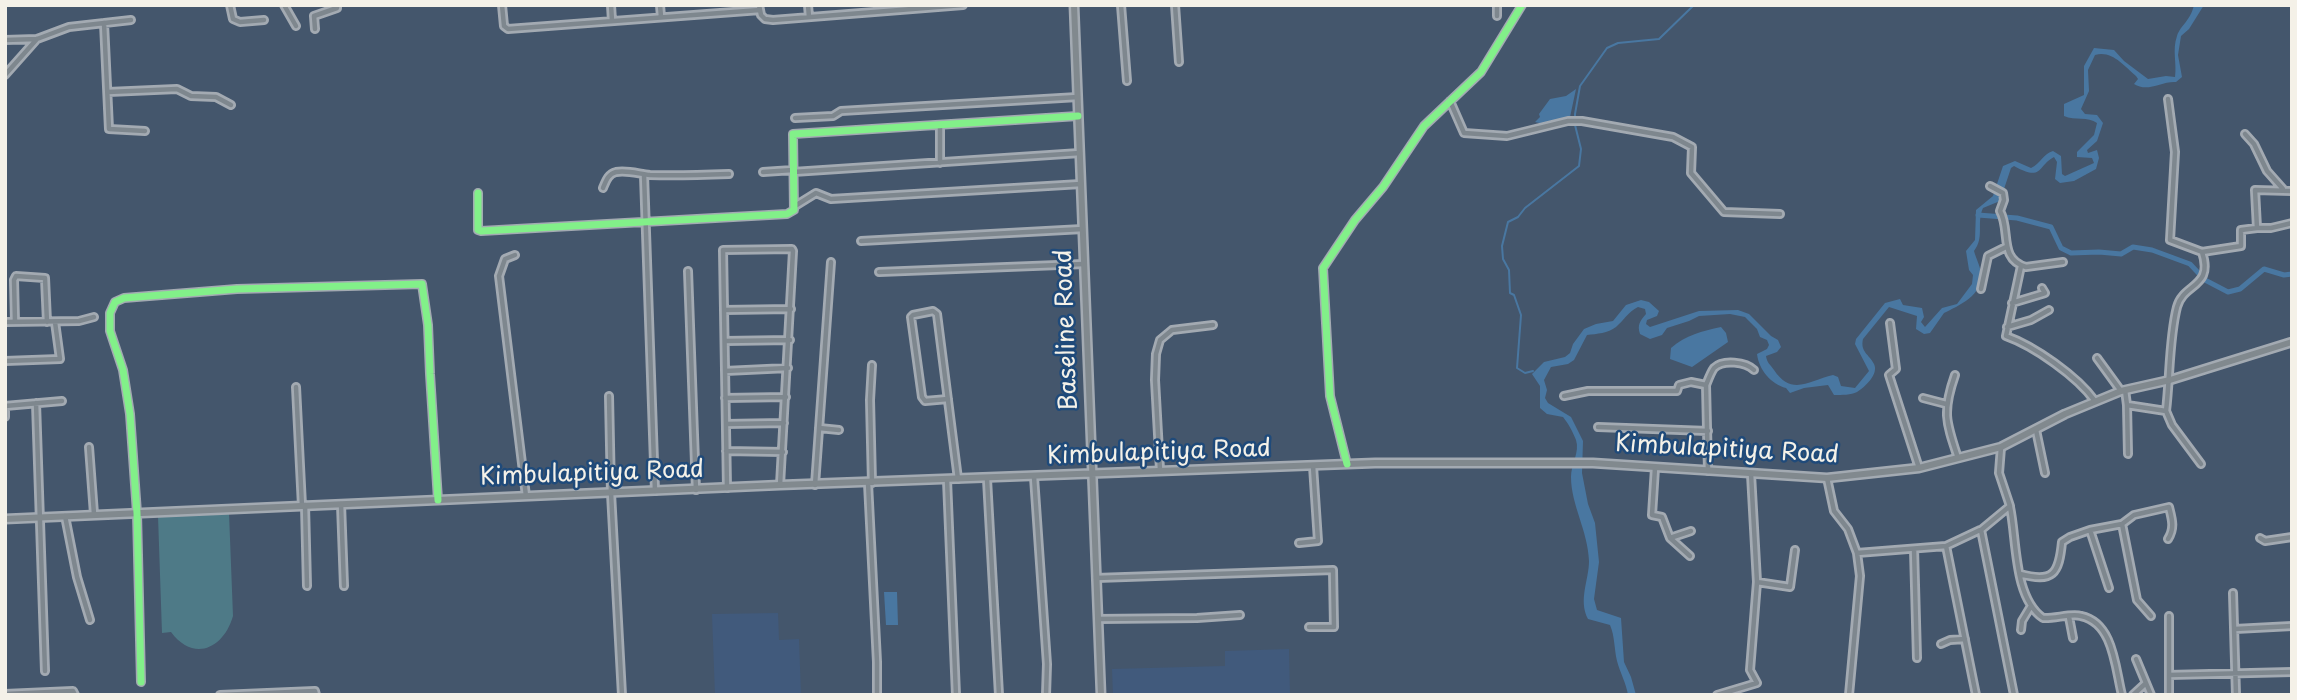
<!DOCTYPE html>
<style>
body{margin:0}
#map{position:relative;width:2297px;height:700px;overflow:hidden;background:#44566c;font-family:"Playpen Sans",sans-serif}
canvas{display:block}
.frame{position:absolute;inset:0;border:7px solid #f4f1e8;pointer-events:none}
</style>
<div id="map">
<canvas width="2297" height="700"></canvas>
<div class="frame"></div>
</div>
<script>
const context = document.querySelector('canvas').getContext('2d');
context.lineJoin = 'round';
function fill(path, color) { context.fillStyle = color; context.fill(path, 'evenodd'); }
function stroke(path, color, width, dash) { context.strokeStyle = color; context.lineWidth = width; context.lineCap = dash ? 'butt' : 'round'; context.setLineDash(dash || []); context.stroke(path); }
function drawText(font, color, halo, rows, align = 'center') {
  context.font = font + ' "Playpen Sans",sans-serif'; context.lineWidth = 5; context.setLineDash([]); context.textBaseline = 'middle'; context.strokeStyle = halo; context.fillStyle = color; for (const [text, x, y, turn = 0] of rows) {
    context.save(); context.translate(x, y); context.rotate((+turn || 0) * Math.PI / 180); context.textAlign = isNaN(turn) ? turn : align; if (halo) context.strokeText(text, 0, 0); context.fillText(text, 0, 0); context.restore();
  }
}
fill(new Path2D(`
 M778,613L779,640L799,639L801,695H715L712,614Z
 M1289,649L1290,695H1113L1112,669L1225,666V651Z`), '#415a7c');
fill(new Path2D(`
 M229,513L233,616C224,648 194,663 171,632L162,633L158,516Z`), '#4e7a87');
fill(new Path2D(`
 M2194,5H2204L2189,29L2181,36L2178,55L2182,77L2176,82C2161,81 2148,93 2134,84L2138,79L2136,76C2124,66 2112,50 2095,55L2088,70L2089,91L2081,109L2085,114L2097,115L2103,123L2097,141L2087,150L2088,153L2097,150L2099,158L2096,169L2074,181L2060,183L2055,179L2057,162L2054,157C2037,166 2043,182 2014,166L2011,168L2000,201L1983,208C1976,223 1985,237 1974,251C1976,258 1980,266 1981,273C1984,295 1958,306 1944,313L1930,333L1924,334L1916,329L1917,316L1889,307L1863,339C1860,352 1869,354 1874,364C1879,374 1865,387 1857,392C1851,395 1842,395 1834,395L1828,385L1804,388L1790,393L1786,388C1771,384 1759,370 1757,354L1767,349L1769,345L1767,340L1760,337L1757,329L1745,317L1730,314L1699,316L1689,321L1667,328L1662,335L1650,339L1640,334C1637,325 1640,321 1646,314L1645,309L1638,307C1628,312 1624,320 1616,327C1608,333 1597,334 1587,335L1574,360L1568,364L1551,367L1544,380L1547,390L1545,398L1548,403L1571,417L1583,441L1582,473L1588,504L1595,523L1599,562L1594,599L1597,610L1621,618L1624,662L1631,677L1636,695H1628C1626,682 1620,673 1617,661C1614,648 1615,637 1610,625L1588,619C1578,600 1589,580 1589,561C1588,531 1571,505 1571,477C1571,464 1580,452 1576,440C1573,432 1568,423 1563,417L1547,414L1540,408V386L1532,374L1544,362L1565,357L1570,353L1573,344L1584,329L1596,324L1613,321L1626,305L1641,300L1649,302L1659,311L1657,316L1647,320L1646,324L1650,327L1699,311L1738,310L1749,314L1771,336L1778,340L1781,347L1777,352L1766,356C1767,363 1770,364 1774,370C1792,397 1810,380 1833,375L1838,377L1841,386L1855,388L1869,371L1855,344L1856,339L1885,303L1900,299L1903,305L1922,308L1924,317L1921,322L1925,327L1942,308L1957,304L1972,284L1973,275L1969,270L1966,251L1975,240L1976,210L1993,196L2003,166L2015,161L2031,168C2040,164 2044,153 2053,151L2061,156L2062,174L2065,176L2094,163L2092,158L2077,157V152L2094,135L2097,123C2088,116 2075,121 2064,116V104L2084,95V66L2094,48L2114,50L2124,61L2148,79L2166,76L2175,77C2177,63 2172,50 2177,36C2181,24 2190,22 2194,5Z
 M1576,89L1570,117L1544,124L1535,122L1540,117L1539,114L1550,99L1566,96Z
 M1721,327L1726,333L1728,342L1692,367L1670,359L1671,348C1686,335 1702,331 1721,327Z
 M884,592H897L898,625H886Z`), '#4977a1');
stroke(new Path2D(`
 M1533,371L1525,373L1517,368L1521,315L1514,295L1510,293L1509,270L1503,259L1502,246L1508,222L1518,217L1525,208L1579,166L1581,149L1575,125V114L1580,86L1607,48L1618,43L1659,39L1694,5`), '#4977a1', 2);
stroke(new Path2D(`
 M1978,215L2017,218L2051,227L2061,248L2071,253L2099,252L2121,254L2133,247L2152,250L2190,264L2205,280L2228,292L2240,289L2264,269L2284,275L2292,274`), '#4977a1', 5);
const minor = new Path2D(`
 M230,5L233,19L240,22L264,20
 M284,5L296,26
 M502,5L504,26L508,29L760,10
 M611,5L612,21
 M660,5L661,17
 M759,5L761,15L765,19L773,20L963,5
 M808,5L809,17
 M1121,5L1127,81
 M1175,5L1179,62
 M1497,5V16
 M104,23L109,129L145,131
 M315,29L314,16L337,8V5
 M5,40L37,39L69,27L131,20
 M5,75L37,39
 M108,92L177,89L191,96L216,97L231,105
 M2168,99L2175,152L2170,240L2202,252C2214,288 2183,283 2177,307C2169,338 2170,378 2166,411L2172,425L2201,464
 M1450,101L1464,133L1507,136L1568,121H1582L1673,137L1692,147L1691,173L1724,212L1780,214
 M795,118L833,116L841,111L1078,97
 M940,126V163
 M2245,134L2254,144L2267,171L2283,189
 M763,172L793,170
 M793,172L1080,153
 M644,175L655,491
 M1990,186L2003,193L2004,200L2000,211C2011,230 1998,259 2026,267L2063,262
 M603,188C606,181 608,174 616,172C628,170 639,174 650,175C676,176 703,175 729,174
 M2292,191L2255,190L2257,228H2271L2292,223
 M478,193V230L481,231L787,214L794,210L793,134L1078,116
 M795,206L816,193L831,199L1081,184
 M861,241L1083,229
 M2202,252L2241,246V230L2257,228
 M515,255L505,259L499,276L526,496
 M2021,266L2006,336C2034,346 2077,376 2095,401
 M688,271L696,490
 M879,272L1084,264
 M1981,289L1988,256L2006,247
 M2012,303L2042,294L2045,293L2042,288
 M724,310L791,309
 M5,322L79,321L94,317
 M15,322L14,280L16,276L45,278L47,322
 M1890,323L1896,369L1889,375L1919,468
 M2007,327L2031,320L2049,310
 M725,341L790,340
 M2097,358L2121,391
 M5,361L60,359L55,322
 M725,371L788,368
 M1955,375C1942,412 1946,422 1958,458
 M1706,385L1708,471
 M296,387L302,506
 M2125,390L2127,405L2128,454
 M609,396L611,493L622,695
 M1564,396L1588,391H1677L1679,385L1691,382L1706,385C1708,380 1711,372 1714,368C1723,359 1746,362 1754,370
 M725,398L786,397
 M1923,398L1946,404
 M948,399L925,401L922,397L911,317L913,315L933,311L937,314L958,479
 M36,403L45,671
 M2127,405L2166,411
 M5,406L62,401
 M5,417V406
 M726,424L784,423
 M1598,427L1708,431
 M819,428L839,430
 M2036,430L2045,473
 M89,447L94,514
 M2001,447L1999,473L2010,506L1981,530L2014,695
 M726,451L783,452
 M1347,464L1330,396L1323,268L1355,220L1383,187L1424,126L1481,72L1522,5
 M1655,468L1652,515L1662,517L1670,538L1690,556
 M1160,470L1155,380L1156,354L1160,340L1172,330L1213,325
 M1034,477L1047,664L1046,695
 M1827,478L1834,511L1848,529L1857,553L1860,576L1849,695
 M987,479L999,695
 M947,480L956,695
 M868,483L877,662V695
 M872,483L870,400L872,365
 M815,485L831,262
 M727,488L723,250L792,249L793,251L780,485
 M341,504L344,586
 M305,505L307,586
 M2010,507C2017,539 2013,597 2043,618C2054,619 2072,613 2081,616C2114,623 2115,668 2122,695
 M65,516L77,577L90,620
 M2122,524L2134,515L2169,507C2172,519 2175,528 2168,539
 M2090,530L2122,524L2137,600L2151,616
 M1670,538L1691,531
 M2260,538L2265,541L2292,537
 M1299,543L1318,541L1313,466
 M1946,546L1980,530
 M1914,549L1917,658
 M1857,553L1946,546L1976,695
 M2020,574C2053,583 2059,574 2062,542L2070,537L2090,530L2109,588
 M1096,578L1333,570L1334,627H1309
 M1757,582L1790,587L1795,550
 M2233,593L2236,695
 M2169,616V695
 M2069,617L2073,638
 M1098,619L1197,618L1240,615
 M2235,629L2292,626
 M2021,630L2022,621L2031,606
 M1941,644L1950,640L1965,639
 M2136,659L2151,695
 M2169,675L2292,672
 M141,682L137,513L130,414L123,370L110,331V313L115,302L124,298L237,289L422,284L428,325L430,374L438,500
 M5,694L73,691L75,695
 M220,695L315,691L316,695
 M1717,695L1757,683L1750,670L1757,582L1751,474
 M2133,695L2146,683`);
const major = new Path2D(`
 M1074,5L1101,695
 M5,519L780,485L1375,463H1593L1827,478L1919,468L2001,447L2065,414L2121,391L2170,380L2292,342`);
stroke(minor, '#a3aab2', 10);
stroke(major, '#a3aab2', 11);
stroke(minor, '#7e878e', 4.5);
stroke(major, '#81898e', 6);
stroke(new Path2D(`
 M478,193V230L481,231L787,214L794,210L793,134L1078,116
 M1347,464L1330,396L1323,268L1355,220L1383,187L1424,126L1481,72L1522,5
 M141,682L137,513L130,414L123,370L110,331V313L115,302L124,298L237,289L422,284L428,325L430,374L438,500`), '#82f089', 7);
drawText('24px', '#f4f1e8', '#1f4a7a', [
 ["Baseline Road",1067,330,-92],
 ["Kimbulapitiya Road",1727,450,3],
 ["Kimbulapitiya Road",1159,453,-2],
 ["Kimbulapitiya Road",592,474,-2]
]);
</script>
